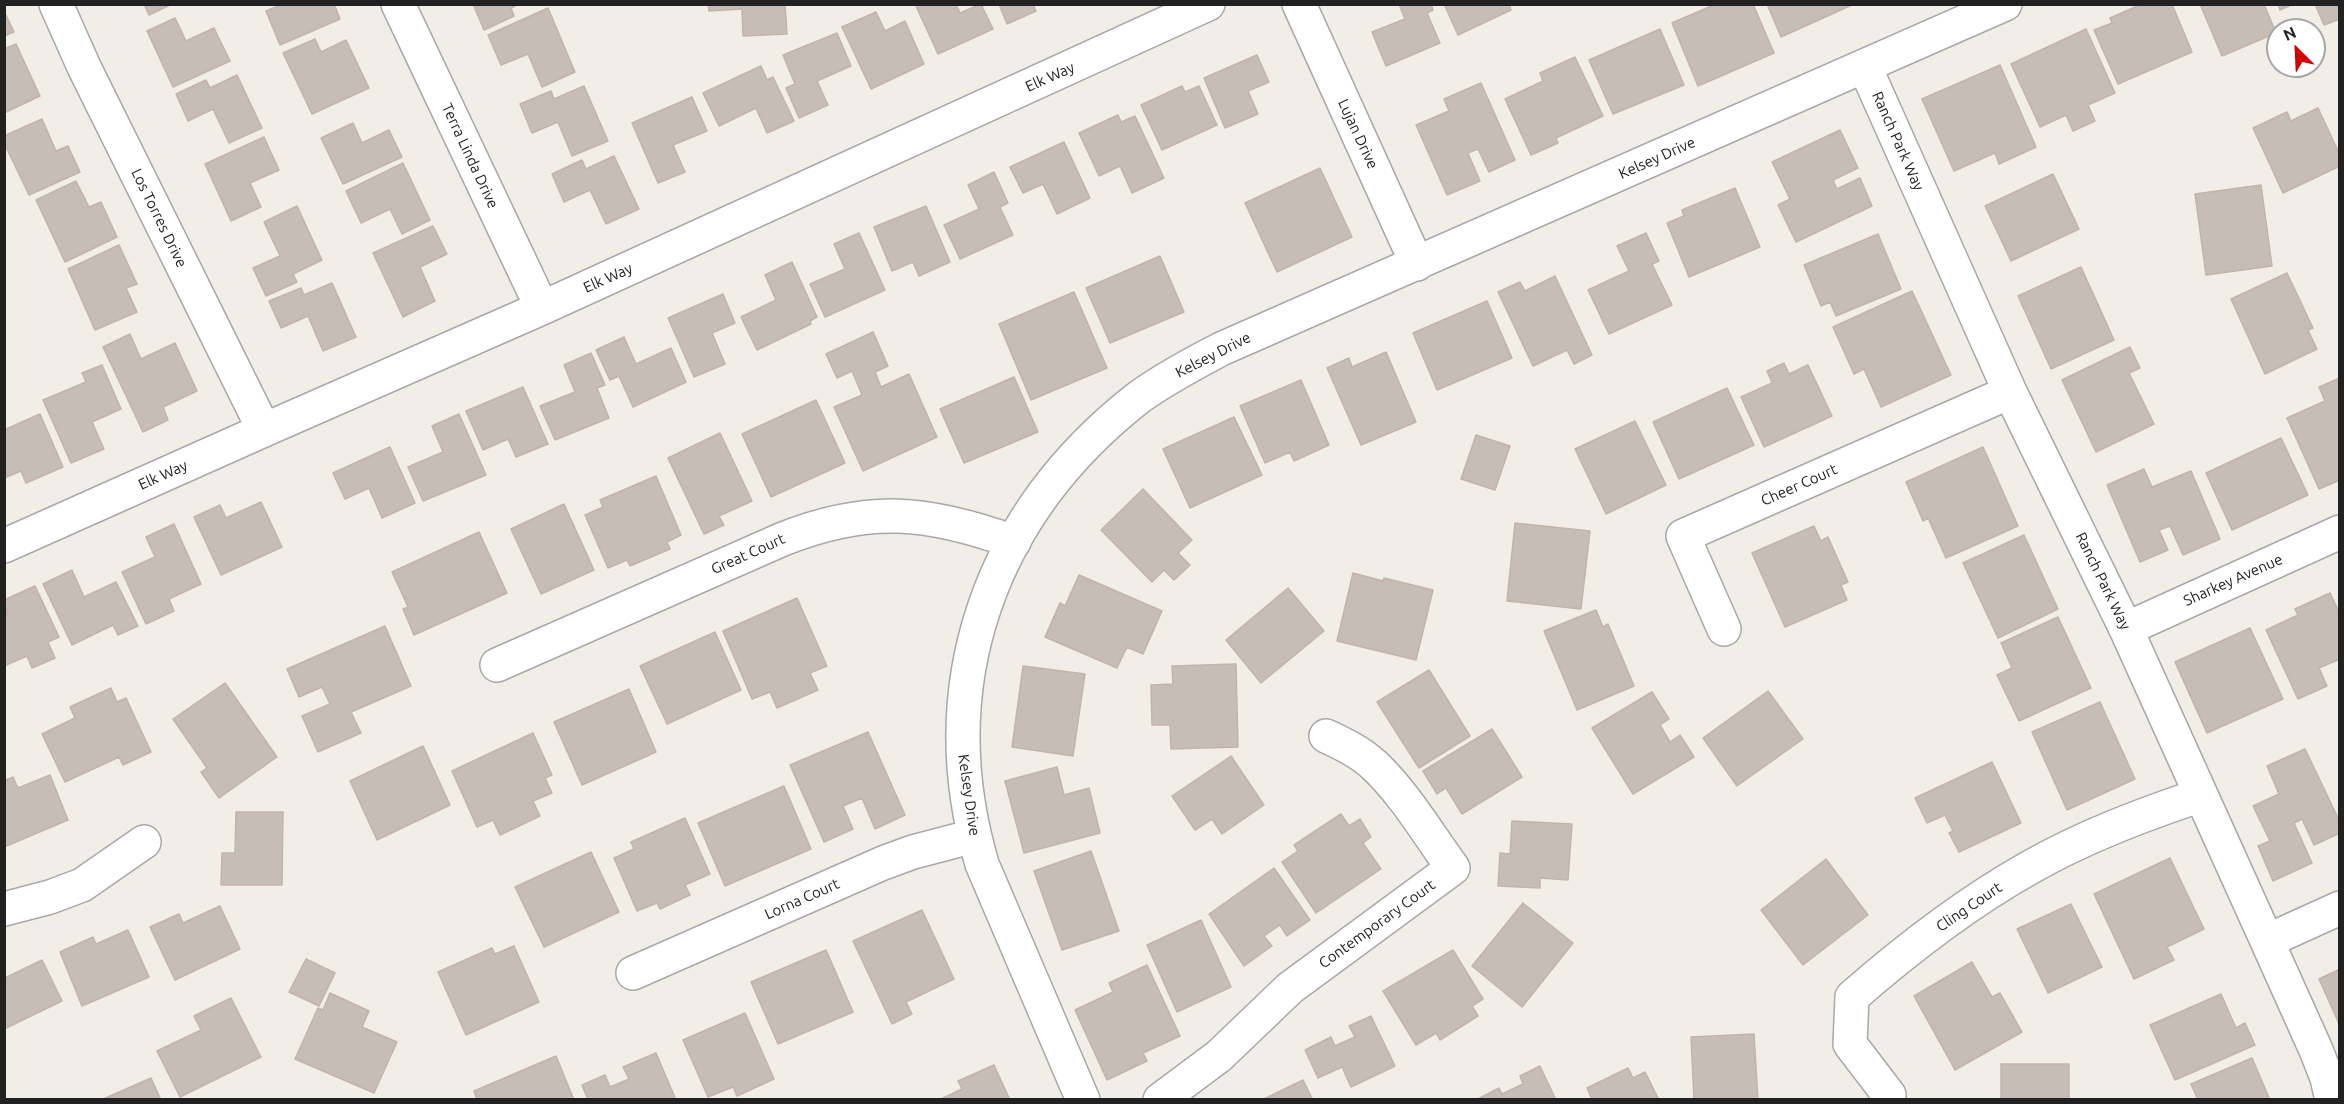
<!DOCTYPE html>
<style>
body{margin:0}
#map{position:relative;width:2344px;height:1104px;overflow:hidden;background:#f1eee7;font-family:Ubuntu,sans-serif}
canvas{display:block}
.frame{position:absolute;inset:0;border:6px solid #212121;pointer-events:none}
.north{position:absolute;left:2266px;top:18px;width:60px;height:60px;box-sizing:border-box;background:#fff;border:2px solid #a6a6a6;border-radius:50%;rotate:336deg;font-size:16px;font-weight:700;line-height:24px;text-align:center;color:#212121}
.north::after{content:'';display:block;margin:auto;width:21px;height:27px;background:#d10006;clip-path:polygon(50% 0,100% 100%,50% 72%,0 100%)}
</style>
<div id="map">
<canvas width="2344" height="1104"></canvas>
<div class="frame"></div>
<div class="north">N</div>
</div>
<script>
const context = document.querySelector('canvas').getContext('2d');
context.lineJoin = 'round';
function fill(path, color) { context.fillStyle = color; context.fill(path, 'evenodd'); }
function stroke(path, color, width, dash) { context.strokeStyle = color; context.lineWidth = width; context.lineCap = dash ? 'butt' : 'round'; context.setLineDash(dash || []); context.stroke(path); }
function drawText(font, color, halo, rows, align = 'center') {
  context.font = font + ' Ubuntu,sans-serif'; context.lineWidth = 4.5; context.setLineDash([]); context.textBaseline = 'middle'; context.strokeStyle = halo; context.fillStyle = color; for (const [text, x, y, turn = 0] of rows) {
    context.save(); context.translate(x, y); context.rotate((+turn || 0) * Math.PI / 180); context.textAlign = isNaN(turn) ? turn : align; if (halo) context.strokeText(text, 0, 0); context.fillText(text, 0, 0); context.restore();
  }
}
const building = new Path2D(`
 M144,4H172L149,15Z
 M283,4H334L340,19L280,45L266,11Z
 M473,4H519L511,8L514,16L484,30Z
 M708,4H785L787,34L743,36L742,9L709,11Z
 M915,4H956L960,13L981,4L993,29L938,54Z
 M999,4H1033L1036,11L1007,24Z
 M1399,4H1431L1433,10L1427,13L1440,43L1386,66L1372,32L1405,19Z
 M1444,4H1509L1511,10L1458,35Z
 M1716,4H1753L1774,53L1698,86L1672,23Z
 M1767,4H1854L1781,37Z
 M2142,4H2172L2192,52L2118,84L2094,30L2112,23L2110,18Z
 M2200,4H2264L2276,33L2222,56Z
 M2278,4H2293L2280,10Z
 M2315,4H2338L2340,19L2324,25Z
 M548,8L575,72L542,87L528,54L501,65L488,35Z
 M4,11L14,32L4,36Z
 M876,12L885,31L905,21L924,64L871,89L842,27Z
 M175,18L186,41L214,28L230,61L173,87L147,31Z
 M1660,29L1684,85L1613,114L1589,60Z
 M2086,29L2115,93L2088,105L2095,121L2073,131L2066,115L2040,127L2011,64Z
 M837,33L851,66L817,81L828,105L799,118L786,88L795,84L783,55Z
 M315,39L321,52L346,40L369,88L312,114L283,53Z
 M16,44L40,96L4,113V49Z
 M1257,55L1269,82L1248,91L1258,114L1225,128L1204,78Z
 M1575,57L1603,116L1556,138L1558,143L1531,155L1505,99L1543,81L1540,73Z
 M2000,65L2036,147L1999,164L1995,153L1954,171L1922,99Z
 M761,66L767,80L773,77L794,121L767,133L756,108L719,126L703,93Z
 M237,75L262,128L229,143L213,109L188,121L176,94L206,80L210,88Z
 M1481,83L1515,160L1489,172L1478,149L1468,153L1480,181L1447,195L1416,125L1449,111L1444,99Z
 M584,86L608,141L572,156L558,122L532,133L520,104L551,91L554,99Z
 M1182,86L1185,92L1199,86L1217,125L1162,150L1141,105Z
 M692,97L707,131L673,145L685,172L658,183L632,123Z
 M2318,108L2340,155V166L2283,193L2253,128L2287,112L2291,121Z
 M1118,115L1121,122L1135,116L1164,178L1132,193L1120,166L1099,176L1079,133Z
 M42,119L56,151L68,146L80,172L29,195L4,143V136Z
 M353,123L362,143L389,130L402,157L343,184L321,138Z
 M1840,130L1858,168L1833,180L1837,189L1860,178L1872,206L1796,242L1778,205L1790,199L1772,162Z
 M264,137L279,170L250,183L261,207L231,221L205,164Z
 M1064,142L1090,198L1057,214L1043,184L1023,193L1010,167Z
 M614,156L639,209L606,224L590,190L564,202L552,174L582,160L586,169Z
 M403,163L430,220L402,234L390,209L361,223L346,191Z
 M1320,168L1352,237L1277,272L1245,203Z
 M994,172L1008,203L1000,207L1013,235L960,259L944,225L979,209L968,185Z
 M2053,174L2079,229L2011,261L1985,206Z
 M76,181L89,207L101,202L117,237L65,262L36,200Z
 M2261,185L2272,266L2206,275L2195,194Z
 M1735,188L1760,247L1689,277L1667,223L1684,216L1682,210Z
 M297,206L322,260L293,274L297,282L266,296L253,268L280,256L264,222Z
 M926,206L950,262L919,276L913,262L892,271L874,227Z
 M433,226L447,254L420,267L435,301L403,317L373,253Z
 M859,233L885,290L825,317L810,284L845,269L834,244Z
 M1646,233L1659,261L1652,264L1672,305L1609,334L1588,290L1629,271L1617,246Z
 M1878,234L1901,289L1836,316L1830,302L1821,306L1804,265Z
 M119,245L137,284L126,288L137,312L95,330L68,269Z
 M1160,256L1184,312L1110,343L1086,288Z
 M792,262L817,317L810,321L811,324L757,350L741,317L776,300L765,275Z
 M2081,267L2114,340L2051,369L2018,296Z
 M2287,273L2313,328L2308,330L2317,349L2265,374L2231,299Z
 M1555,276L1592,355L1574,364L1567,350L1533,366L1498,292L1520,282L1525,291Z
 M332,283L356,337L323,351L308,316L281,328L269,301L301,288L304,295Z
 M1912,291L1951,375L1881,407L1864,369L1854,374L1833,327Z
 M1074,292L1107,368L1031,400L999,324Z
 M723,294L735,323L712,333L725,364L694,377L668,318Z
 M1487,301L1512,358L1437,390L1413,333Z
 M873,332L888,366L875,372L881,387L909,374L937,437L863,471L834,407L862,395L852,371L837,378L826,354Z
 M130,334L141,359L175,343L197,391L163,407L168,420L143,432L103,347Z
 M624,337L636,364L671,348L686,382L633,407L619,376L610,380L596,350Z
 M2130,347L2140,368L2129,373L2154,424L2096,452L2062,380Z
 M1386,352L1416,422L1361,445L1327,368L1349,358L1352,367Z
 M591,353L605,385L597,388L609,418L555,440L540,406L575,392L564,365Z
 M1784,363L1789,374L1808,365L1832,416L1764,447L1741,397L1772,383L1767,371Z
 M102,365L121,409L92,422L104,449L71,463L43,400L86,382L82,373Z
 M1014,377L1038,432L964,463L940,409Z
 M2340,378V480L2319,489L2287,418L2325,401L2319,387Z
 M1301,380L1329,445L1294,461L1290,452L1265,463L1240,406Z
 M523,387L548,444L516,457L508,439L483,450L466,411Z
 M1727,388L1754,445L1679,479L1653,422Z
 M816,400L845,463L771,497L742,434Z
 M40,414L63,467L26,483L21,471L4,478V430Z
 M459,414L486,475L423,501L408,467L443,452L432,426Z
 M1234,417L1262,475L1190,508L1163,449Z
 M1635,421L1666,485L1606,514L1575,449Z
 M720,433L752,501L719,516L724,525L704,534L668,458Z
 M1476,435L1510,446L1495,490L1461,479Z
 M2281,438L2308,495L2232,530L2206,473Z
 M390,447L415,503L382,518L369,488L345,499L333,473Z
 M1983,447L2018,526L1946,558L1928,518L1923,521L1906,482Z
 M2144,469L2152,487L2191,471L2220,539L2183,555L2170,526L2159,530L2168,550L2140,562L2107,485Z
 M656,476L681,535L667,542L670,549L630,566L627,560L608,568L585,515L603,507L600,500Z
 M1143,489L1192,540L1178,553L1190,565L1174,580L1164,570L1152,582L1101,530Z
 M261,502L282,547L221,575L194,517L220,505L226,518Z
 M564,504L594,570L541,594L511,529Z
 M1515,523L1590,531L1581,609L1507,601Z
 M174,524L201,584L169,599L174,611L146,624L122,572L155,557L146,537Z
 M1814,526L1821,541L1828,537L1848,582L1841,585L1847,600L1785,627L1752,553Z
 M479,532L507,593L414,635L403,609L408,607L392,572Z
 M2024,535L2058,609L1998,638L1963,563Z
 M72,570L84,597L116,582L138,626L118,635L113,625L72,645L43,584Z
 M1353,573L1383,581L1384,578L1433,590L1416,660L1337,641Z
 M1079,575L1162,611L1143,654L1127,647L1117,668L1045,637L1060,603L1065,606Z
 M35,586L59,637L48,642L55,658L32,668L27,656L4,666V615L7,614L4,600Z
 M1288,588L1324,631L1261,683L1226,640Z
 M2330,593L2340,614V659L2319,668L2327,686L2298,699L2266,630L2298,615L2295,609Z
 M797,598L827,666L810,673L818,690L777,708L770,692L752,699L723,631Z
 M1596,610L1603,627L1608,624L1634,686L1577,710L1544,631Z
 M2058,617L2091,688L2019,721L1997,675L2012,668L2001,643Z
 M385,626L411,686L351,712L361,733L318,752L302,716L330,704L322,687L299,697L287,669Z
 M2250,628L2283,699L2207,733L2175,662Z
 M715,632L741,690L667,724L640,666Z
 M1236,664L1238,747L1171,749L1170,725H1152L1151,685L1173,684L1172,666Z
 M1023,666L1085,674L1073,756L1012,747Z
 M1429,670L1470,736L1419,768L1377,702Z
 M225,683L277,757L219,798L201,772L207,768L173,719Z
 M111,688L117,702L126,698L151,752L123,765L119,757L65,782L42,734L75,718L70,707Z
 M629,689L656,752L582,785L554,722Z
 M1768,691L1803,739L1737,786L1703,738Z
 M1652,692L1669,719L1660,725L1670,742L1680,735L1694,757L1633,794L1592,728Z
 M2100,702L2135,779L2067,810L2032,732Z
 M1492,729L1522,777L1462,814L1446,788L1437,794L1423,771Z
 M868,732L905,815L875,829L862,798L843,806L853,829L824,842L790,765Z
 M533,733L552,775L545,778L552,793L533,801L540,816L500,835L493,820L477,827L452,771Z
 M423,746L450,805L377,840L350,781Z
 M2305,749L2340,822V833L2314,845L2302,819L2294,823L2312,863L2273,881L2258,846L2270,841L2253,806L2279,794L2267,766Z
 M1231,756L1264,805L1222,834L1212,819L1195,830L1172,796Z
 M1992,762L2021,823L1959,852L1949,833L1953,831L1945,815L1927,823L1915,798Z
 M1057,767L1064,795L1089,788L1100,833L1024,853L1005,781Z
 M50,775L68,820L4,847V781L13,777L18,788Z
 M784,786L811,849L725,886L698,823Z
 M236,812H283L282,885H221L222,853H235Z
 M1341,814L1349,826L1360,819L1371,837L1363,843L1381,869L1316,913L1282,862L1298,851L1294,845Z
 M685,818L710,874L685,885L690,895L660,909L657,903L637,911L614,858L634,849L631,842Z
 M1512,821L1572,824L1568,880L1540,878V888L1498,886L1500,853L1510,854Z
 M1091,851L1119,931L1062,950L1034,871Z
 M591,852L619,912L544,947L515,887Z
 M2170,858L2204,929L2167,947L2174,960L2134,979L2094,894Z
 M1826,859L1868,915L1803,965L1761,910Z
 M1274,868L1310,920L1287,936L1280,925L1264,936L1272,946L1244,966L1209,914Z
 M1523,903L1573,943L1522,1007L1472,966Z
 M2071,904L2102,967L2048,993L2017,929Z
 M220,906L240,949L175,980L150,927L179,914L183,923Z
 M922,910L954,979L906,1002L912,1014L892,1024L853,941Z
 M1201,920L1231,987L1177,1012L1147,945Z
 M128,930L149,977L82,1006L60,952L93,937L96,944Z
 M514,946L539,1002L466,1035L438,972L492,948L495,954Z
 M826,950L853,1012L778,1044L751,982Z
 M1453,950L1483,999L1472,1006L1478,1016L1440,1040L1436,1033L1416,1045L1383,991Z
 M306,959L335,973L319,1006L289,992Z
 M42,960L62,1001L4,1029V976L5,978Z
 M1972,962L1992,997L2000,993L2022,1032L1955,1070L1914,996Z
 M1147,965L1180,1036L1143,1053L1147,1061L1107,1080L1075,1010L1113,992L1109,983Z
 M2340,969V1026L2319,979Z
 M330,993L369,1011L362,1027L397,1042L374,1093L295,1059L318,1008L323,1010Z
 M2221,994L2236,1028L2245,1023L2255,1045L2175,1080L2150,1025Z
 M231,998L261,1057L180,1097L157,1051L201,1030L194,1016Z
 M745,1013L774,1079L737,1096L733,1087L708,1097L683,1040Z
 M1371,1016L1395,1066L1351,1087L1342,1067L1318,1078L1305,1050L1331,1037L1335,1046L1355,1037L1349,1026Z
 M1754,1034L1758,1100H1694L1691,1037Z
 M656,1053L676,1100H588L582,1085L605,1075L610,1087L629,1079L623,1067Z
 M556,1056L574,1100H477L474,1091Z
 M2252,1058L2270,1100H2198L2191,1084Z
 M2001,1064H2069V1100H2001Z
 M994,1065L1010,1100H939L962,1089L958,1081Z
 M1540,1066L1556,1100H1476L1499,1088L1502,1094L1523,1084L1520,1076Z
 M1628,1068L1633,1078L1645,1072L1659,1100H1592L1587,1088Z
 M151,1078L161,1100H101Z
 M1303,1080L1313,1100H1262Z`);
fill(building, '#c6bdb6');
stroke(building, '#c3b4a9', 1.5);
const minor = new Path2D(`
 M1299,4L1417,264
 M1865,67L2010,392L2126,629L2267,941L2316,1050L2327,1078L2332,1100
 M4,546L264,430L84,67L56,4
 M1724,629L1683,536L2010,392
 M2126,629L2340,532
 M497,665L783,539C869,505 928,511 1014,542
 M4,909L50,897L82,885L144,842
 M2267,941L2340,908
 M633,973L883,863L913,852L974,836
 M1889,1095L1850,1044L1852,997C1907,949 1965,904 2029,868C2083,837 2142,815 2201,795
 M1083,1100L982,864C929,683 990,514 1138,398C1164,379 1193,364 1221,349L2005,4
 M1160,1100L1219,1056L1290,988L1453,868C1428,834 1405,794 1374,765C1360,752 1343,744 1326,736`);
const tertiary = new Path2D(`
 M398,4L542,308
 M264,430L542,308L1208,4`);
stroke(minor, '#a8a8a8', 36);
stroke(tertiary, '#a8a8a8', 36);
stroke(minor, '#fff', 33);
stroke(tertiary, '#fff', 33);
drawText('15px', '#212121', '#fff', [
 ["Elk Way",1050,77,-24],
 ["Lujan Drive",1358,134,65],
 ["Ranch Park Way",1898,141,66],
 ["Terra Linda Drive",470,156,65],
 ["Kelsey Drive",1657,158,-24],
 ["Los Torres Drive",159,218,64],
 ["Elk Way",608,278,-24],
 ["Kelsey Drive",1213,355,-27],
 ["Elk Way",163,475,-24],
 ["Cheer Court",1799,485,-24],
 ["Great Court",748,554,-24],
 ["Sharkey Avenue",2233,580,-24],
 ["Ranch Park Way",2103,581,64],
 ["Kelsey Drive",969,795,82],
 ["Lorna Court",802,899,-24],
 ["Cling Court",1969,907,-34],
 ["Contemporary Court",1377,924,-36]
]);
</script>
